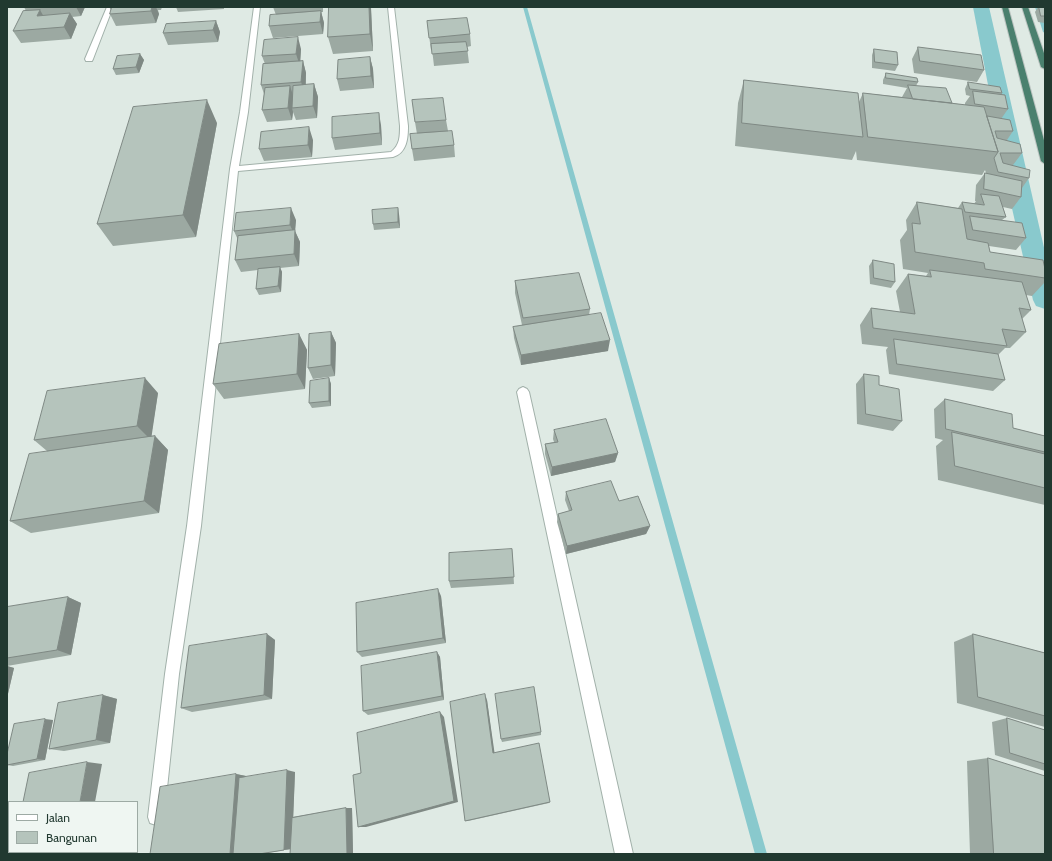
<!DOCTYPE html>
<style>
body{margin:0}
#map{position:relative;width:1052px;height:861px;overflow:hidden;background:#dfeae4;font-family:Cabin,sans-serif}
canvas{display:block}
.frame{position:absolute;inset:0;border:8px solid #213930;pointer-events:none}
.legend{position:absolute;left:8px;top:801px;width:130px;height:52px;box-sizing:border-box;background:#eff6f2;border:1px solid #9daaa4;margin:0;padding:5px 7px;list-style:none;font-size:12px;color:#213930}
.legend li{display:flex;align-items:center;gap:8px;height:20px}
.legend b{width:20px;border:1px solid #9daaa4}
</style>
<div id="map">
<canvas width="1052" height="861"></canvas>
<div class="frame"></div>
<ul class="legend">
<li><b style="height:5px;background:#fff"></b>Jalan</li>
<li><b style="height:11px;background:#b5c4bc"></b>Bangunan</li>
</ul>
</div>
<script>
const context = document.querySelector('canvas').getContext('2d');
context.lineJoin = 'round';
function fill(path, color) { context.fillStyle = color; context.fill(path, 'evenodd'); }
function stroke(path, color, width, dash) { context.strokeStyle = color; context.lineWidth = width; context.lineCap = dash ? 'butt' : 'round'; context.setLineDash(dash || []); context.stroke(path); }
fill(new Path2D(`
 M523,7H527L767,854H755Z
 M1035,7H1039L1045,25V33L1043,32Z`), '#89c9cd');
fill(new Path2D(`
 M973,7H989L1045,252V309L1036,306L1033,300L1011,204Z`), '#89c9cd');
const minor = new Path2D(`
 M107,7H113L93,59L92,61H86L85,59Z
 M254,7H260L248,112L239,166L391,152C400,145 400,136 400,126L388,7H394L408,126C408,138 407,153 393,157L238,171L201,526L179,674L164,817L162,823L156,825L150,823L148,817L165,674L187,526L230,169L240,112Z
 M523,387L527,389L529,392L633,854H615L517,392L519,389Z`);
const trunk = new Path2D(`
 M1002,7H1008L1045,144V164L1041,161Z
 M1022,7H1028L1045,56V69L1041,67Z`);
stroke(minor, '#a2b1aa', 2);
stroke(trunk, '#bcc4c1', 2);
fill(minor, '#fff');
fill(trunk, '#4a806e');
fill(new Path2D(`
 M24,7H85L81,16L72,17L77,24L71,39L21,43L13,31L26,11Z
 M109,7H162L161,10H158L159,14L156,23L116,26L110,14L111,10Z
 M176,7H224V9L178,12Z
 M273,7H323V12H321L324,23L323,34L273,38L269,26L276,15Z
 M329,7H371L373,51L333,54L328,37Z
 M1038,7H1045V23L1038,22L1035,12Z
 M216,21L220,32L218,42L168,45L163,33Z
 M427,21L470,34L471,46L467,47L469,63L434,66L432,49L431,50Z
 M918,47L984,70L977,82L914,73L912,59Z
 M301,49L300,61H303L306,73V85L314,84L318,97L317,118L296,120L293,112L292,120L267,122L262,110L264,94L261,85L265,64L262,56Z
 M874,49L898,65L895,71L872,68V55Z
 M140,54L144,60L139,73L116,75L113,69Z
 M370,57L373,69L374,88L340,91L337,79Z
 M886,73L918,82L916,86L952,103L965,105V103L970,96L966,95L965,89L968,82L1002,93L1001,95L1008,109L1001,119L1013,131L1007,140L1022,153L1013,165H1010L1029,178L1022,188L1021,197L1012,209L1003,207L1006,217L1002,220L1026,238L1016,250L989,246L990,252L1045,269V282L1032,296L1026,295L1031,310L1022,319L1026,332L1010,348H1005L998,355L1005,380L993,391L889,374L886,350L888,347L862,344L860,325L871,308L900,312L896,291L908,274L926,276L928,273L903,269L900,240L907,230L906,220L917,202L958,208L962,202L974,204L976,201H975L976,185L985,173H986L985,170L982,175L857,160L856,151L852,160L735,146L738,103L744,80L859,102L863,93L902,97L907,88L883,84V80Z
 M446,120L448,131L454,145L455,157L414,161L412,149L417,134L415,122Z
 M217,123L196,237L113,246L97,224Z
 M381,125L382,145L335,150L332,138Z
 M313,140L312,157L264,161L259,149Z
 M399,214L400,228L374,230L373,224Z
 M296,220L295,231L300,242L299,266L280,268L282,272L281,292L259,295L256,289L258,270L241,272L235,260L238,240L234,231Z
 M873,260L895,282L891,288L870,284L869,266Z
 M515,281L590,309L589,315L608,351L521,365L514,338L513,327L522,325L515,293Z
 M331,332L336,343L335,376L313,379L308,368Z
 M299,334L307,350L305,389L224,399L213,384Z
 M864,374L879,385L902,421L893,431L857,424L856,384Z
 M329,378L331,384V406L312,408L309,403Z
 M158,393L151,436H155L168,450L159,513L31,533L10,521L47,451L34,440Z
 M945,399L1013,428L1045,436V505L938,480L936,446L943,440L935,438L934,409Z
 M554,430L618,453L615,462L551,476L545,454V444L554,442L553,439Z
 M566,492L619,501L650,526L646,534L566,554L557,522L558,514L569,511L565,500Z
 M512,549L514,584L451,588L449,581Z
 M441,596L446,643L362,657L357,652Z
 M68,597L81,603L71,655L7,666L14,668L7,698V607Z
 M267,634L275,640L272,699L192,712L181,708Z
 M973,634L1045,653V727L957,703L954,642Z
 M437,652L440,657L444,700L368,715L363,711Z
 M103,695L117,699L110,743L64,751L49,749Z
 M487,700L494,753L550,802L549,803L468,821H465Z
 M1007,718L1045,730V771L995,755L992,722Z
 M53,720L45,760L13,766L7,765V754Z
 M541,732V735L502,742L501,739Z
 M988,758L1045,854H970L967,761Z
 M295,772L293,817L346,808H352L353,854H290V849L262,854H150L236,774L246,776V777Z`), '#9ca9a2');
fill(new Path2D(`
 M76,7H85L81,16Z
 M152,7H156L159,14L156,23L151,11Z
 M369,7H371V9L373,51L370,34Z
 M40,10L47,22L37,16Z
 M321,11L324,23L323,34L320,22Z
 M70,13L77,24L71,39L64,27Z
 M216,21L220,32L218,42L213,30Z
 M298,37L301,49L300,66L296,54Z
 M140,54L144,60L139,73L136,67Z
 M370,57L373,69L374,88L371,76Z
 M303,61L306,73L305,94L301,82Z
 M314,84L318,97L317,118L313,106Z
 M290,86L294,98L292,108L293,112L292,120L288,108Z
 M207,100L217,123L196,237L183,215Z
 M379,113L381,125L382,145L380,133Z
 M309,127L313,140L312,157L308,145Z
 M291,208L296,220L295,231L300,242L299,266L294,254L295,236L290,225Z
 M398,208L399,214L400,228L398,222Z
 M280,267L282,272L281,292L278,286Z
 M331,332L336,343L335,376L331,365Z
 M299,334L307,350L305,389L297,374Z
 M610,340L608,351L521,365V355Z
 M145,378L158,393L151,440L137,426Z
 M329,378L331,384V406L329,401Z
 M155,436L168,450L159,513L144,501Z
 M618,453L615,462L551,476L552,467Z
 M650,526L646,534L566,554L567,546Z
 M438,589L441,596L446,643L443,638Z
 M68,597L81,603L71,655L57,650Z
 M267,634L275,640L272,699L264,695Z
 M437,652L440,657L444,700L442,696Z
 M7,666L14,668L7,698Z
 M485,694L487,700L495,756L493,753Z
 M103,695L117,699L110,743L96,740Z
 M440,712L444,717L458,802L366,827H358Z
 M45,719L53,720L45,760L37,759Z
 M87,762L102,764L95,802H80Z
 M287,770L295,772L292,849L284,850Z
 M236,774L246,776L241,853L230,854Z
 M346,808H352L353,854H347Z`), '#7f8984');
const building = new Path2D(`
 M112,7H152L151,11L110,14Z
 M329,7H369L370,34L328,37Z
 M1039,7H1045V16H1041Z
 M40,10L37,16L70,13L64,27L13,31L23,11Z
 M321,11L320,22L269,26L270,15Z
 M467,18L470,34L429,38L427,21Z
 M216,21L213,30L163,33L166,24Z
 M298,37L296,54L262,56L264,40Z
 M466,42L468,51L432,54L431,44Z
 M918,47L981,55L984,70L920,61Z
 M874,49L897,52L898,65L875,62Z
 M140,54L136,67L113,69L117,56Z
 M370,57L371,76L337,79L338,60Z
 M303,61L301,82L261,85L263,64Z
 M886,73L917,78L918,82L886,78Z
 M744,80L858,93L863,137L742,123Z
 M968,82L1000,87L1002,93L970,89Z
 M314,84L313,106L292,108L293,86Z
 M908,85L946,88L952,103L913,99Z
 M290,86L288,108L262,110L265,88Z
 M973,91L1005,95L1008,109L975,104Z
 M863,93L984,107L998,152L868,137Z
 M443,98L446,120L415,122L412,100Z
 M207,100L183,215L97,224L133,107Z
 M379,113L380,133L332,138V117Z
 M987,116L1010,120L1013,131H995L997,138L1020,144L1022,153H1000L1003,163L1030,170L1029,178L998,172L994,158L998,152Z
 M309,127L308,145L259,149L261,132Z
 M452,131L454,145L412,149L410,134Z
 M985,173L1022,181L1021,197L984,189Z
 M981,194L999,196L1006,217L965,212L962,202L984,205Z
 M917,202L962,209L967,239L988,243L990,252L1043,260L1045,269V278L985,269L984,263L915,252L912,223L920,224Z
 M291,208L290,225L234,231L236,213Z
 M398,208V222L373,224L372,210Z
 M970,216L1022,223L1026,238L973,230Z
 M295,230L294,254L235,260L238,236Z
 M873,260L894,264L895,282L874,278Z
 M280,267L278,286L256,289L258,269Z
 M930,270L1022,282L1031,310L1019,308L1026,332L1002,329L1007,346L873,328L871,308L915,314L908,274L931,277Z
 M579,273L590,309L523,318L515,281Z
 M601,313L610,340L521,355L513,327Z
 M331,332V365L308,368L309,334Z
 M299,334L297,374L213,384L219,344Z
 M894,339L998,354L1005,380L897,364Z
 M864,374L879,376V385L899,389L902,421L866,414Z
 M145,378L137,426L34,440L47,391Z
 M329,378V401L309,403L310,381Z
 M945,399L1012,414L1013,428L1045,436V452L946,429Z
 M606,419L618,453L552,467L545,444L558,442L554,430Z
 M952,432L1045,454V488L955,466Z
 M155,436L144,501L10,521L29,454Z
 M611,481L619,501L638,496L650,526L567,546L558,514L572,510L566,492Z
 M512,549L514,577L449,581V553Z
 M438,589L443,638L357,652L356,603Z
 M68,597L57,650L7,658V607Z
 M267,634L264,695L181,708L189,646Z
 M973,634L1045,653V716L978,697Z
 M437,652L442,696L363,711L361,666Z
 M534,687L541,732L501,739L495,694Z
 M485,694L493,753L539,743L550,802L465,821L450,702Z
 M103,695L96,740L49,749L58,703Z
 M440,712L454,801L358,827L353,775L361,773L357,733Z
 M1007,718L1045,730V764L1010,753Z
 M45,719L37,759L7,765V754L14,724Z
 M988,758L1045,776V854H994Z
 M87,762L80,802H23L29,773Z
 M287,770L284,850L259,854H233L239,778Z
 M236,774L230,854H150L160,787Z
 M346,808L347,854H290L292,818Z`);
fill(building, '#b5c4bc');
stroke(building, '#7f8984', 1);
</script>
